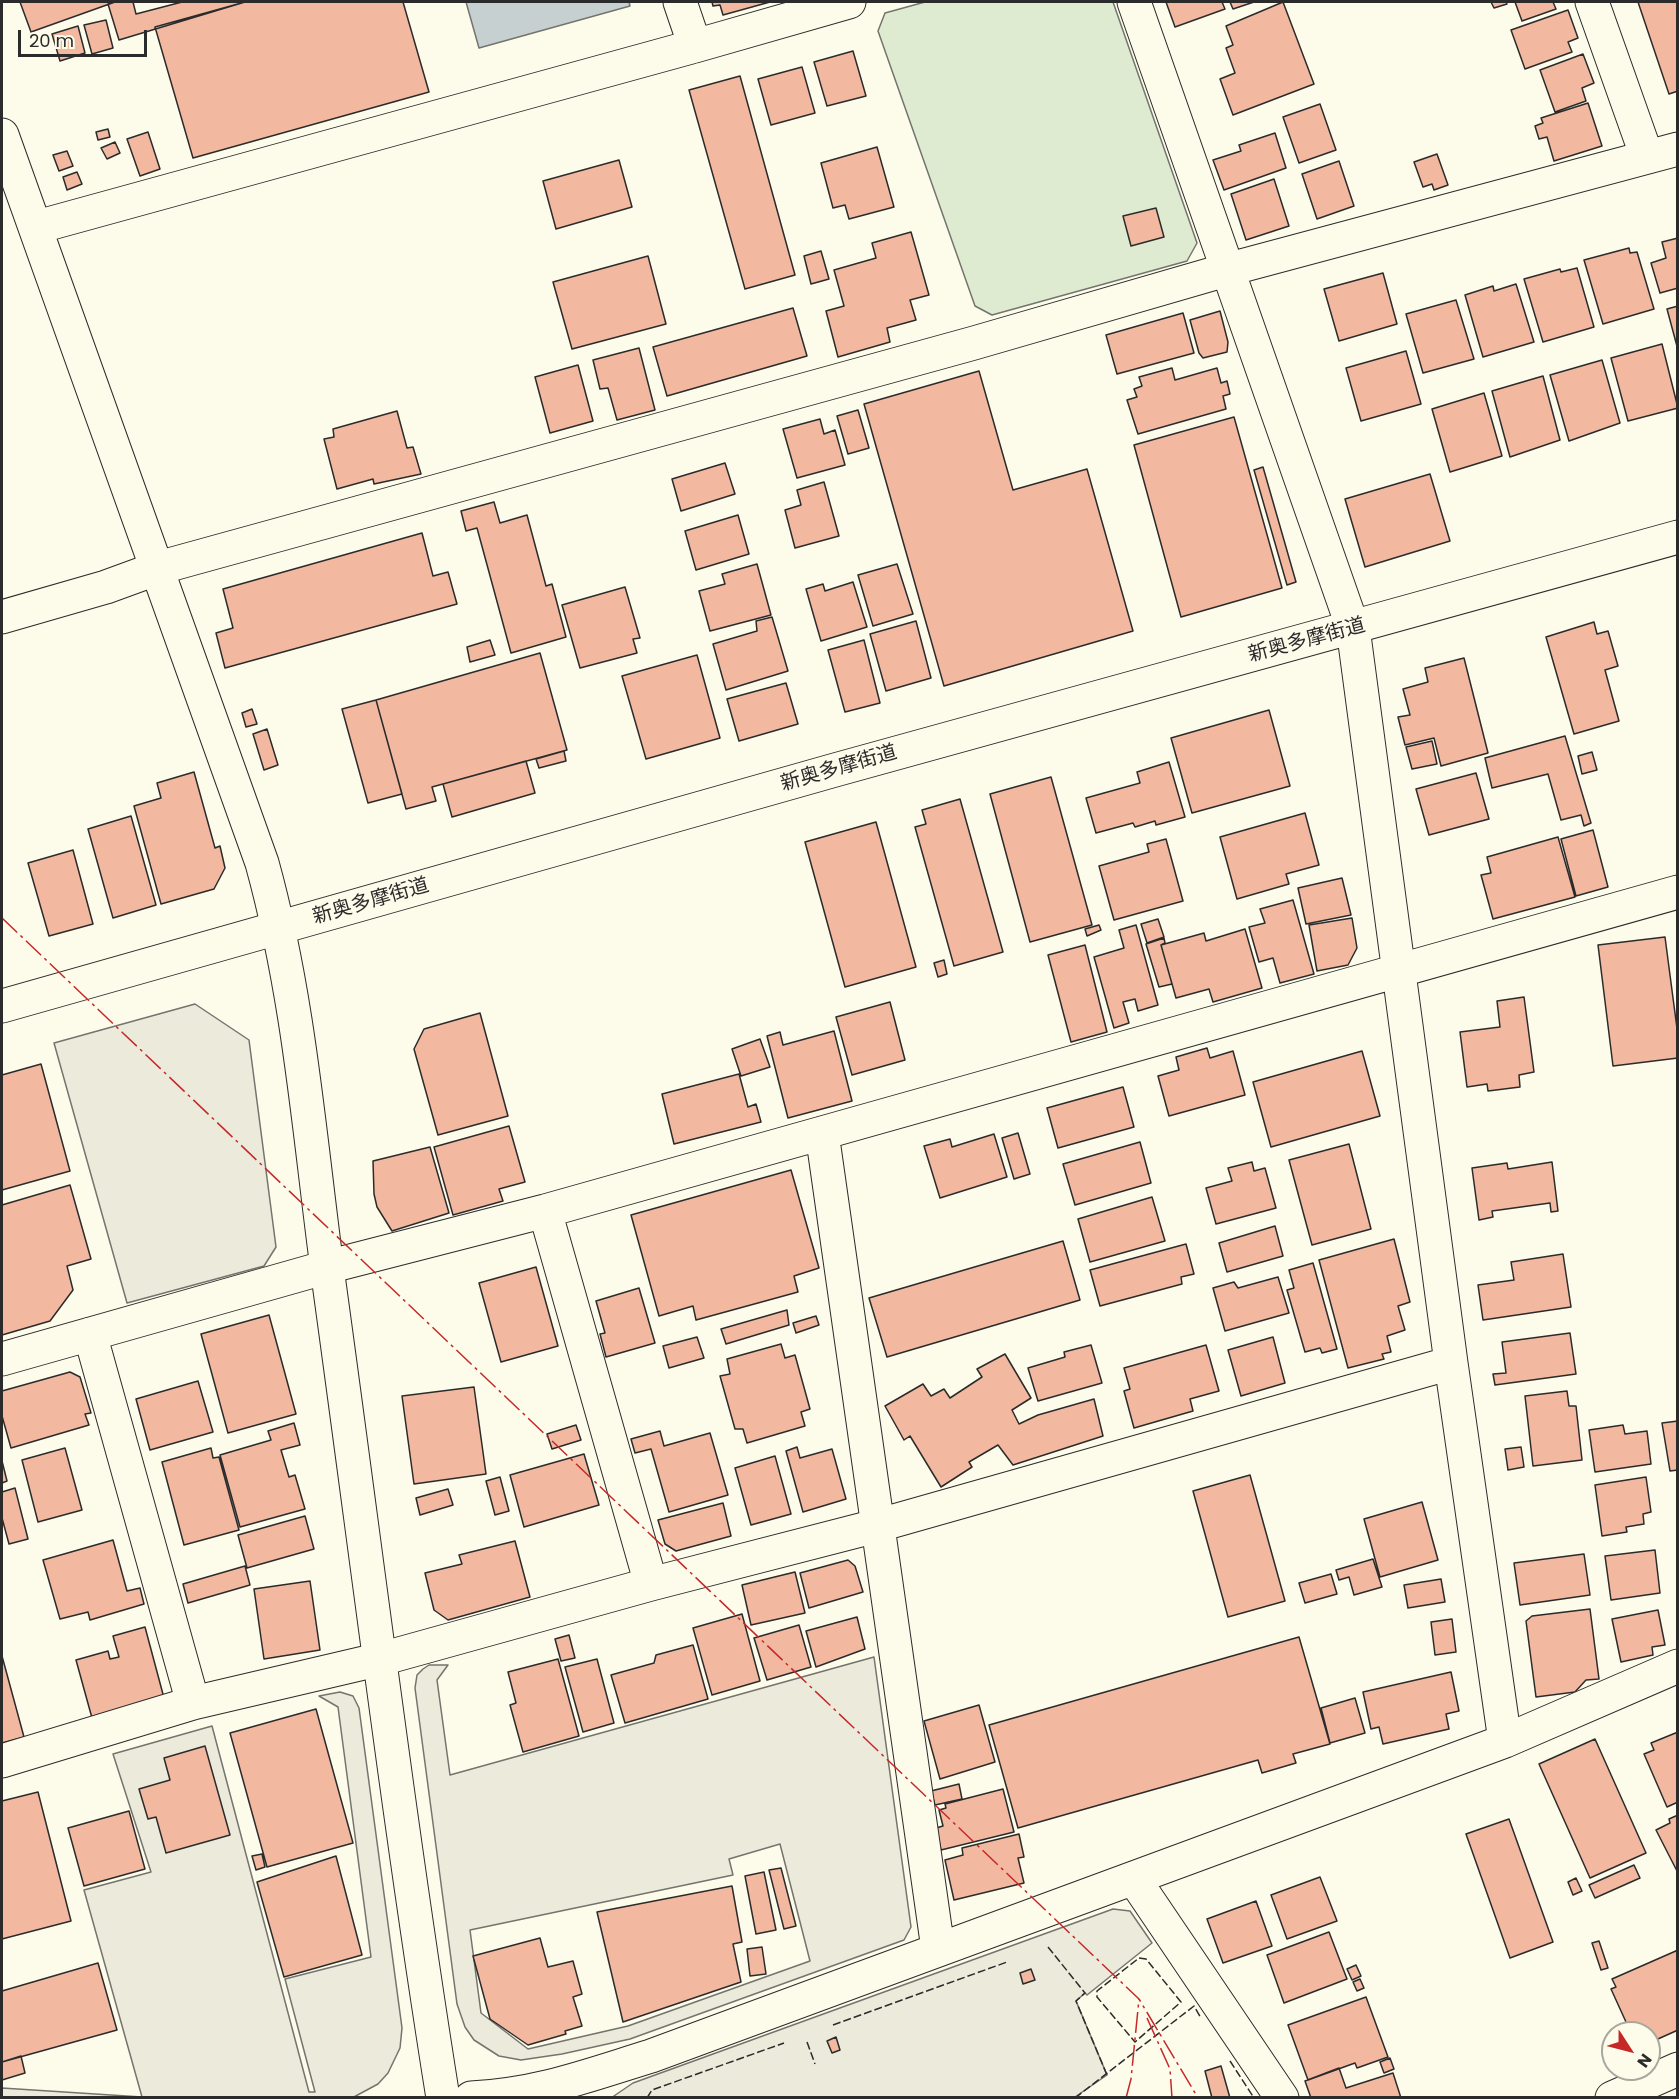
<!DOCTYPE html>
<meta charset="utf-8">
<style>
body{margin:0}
#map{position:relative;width:1679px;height:2099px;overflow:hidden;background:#fdfbea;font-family:Poppins,sans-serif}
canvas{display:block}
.frame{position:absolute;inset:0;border:3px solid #2b2b2b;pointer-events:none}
.north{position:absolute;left:1601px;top:2021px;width:60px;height:60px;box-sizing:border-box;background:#fdfbea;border:2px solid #a9a89e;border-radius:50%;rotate:126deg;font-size:16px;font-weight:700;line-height:24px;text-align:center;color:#2b2b2b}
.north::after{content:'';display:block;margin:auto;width:21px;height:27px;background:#c62828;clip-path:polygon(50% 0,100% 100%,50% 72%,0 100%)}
.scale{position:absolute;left:18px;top:30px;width:129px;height:27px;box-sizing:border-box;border:3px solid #2b2b2b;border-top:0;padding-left:8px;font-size:18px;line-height:21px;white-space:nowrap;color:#2b2b2b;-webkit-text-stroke:4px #fdfbea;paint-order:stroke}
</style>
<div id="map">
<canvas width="1679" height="2099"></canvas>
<div class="frame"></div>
<div class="north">N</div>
<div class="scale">20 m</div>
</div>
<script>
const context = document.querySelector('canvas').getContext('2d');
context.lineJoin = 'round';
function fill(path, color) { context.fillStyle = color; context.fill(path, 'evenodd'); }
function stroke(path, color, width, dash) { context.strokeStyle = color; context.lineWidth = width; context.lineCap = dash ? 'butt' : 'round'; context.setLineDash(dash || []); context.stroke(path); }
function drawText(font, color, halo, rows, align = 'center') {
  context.font = font + ' Poppins,"Noto Sans JP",sans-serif'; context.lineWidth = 4.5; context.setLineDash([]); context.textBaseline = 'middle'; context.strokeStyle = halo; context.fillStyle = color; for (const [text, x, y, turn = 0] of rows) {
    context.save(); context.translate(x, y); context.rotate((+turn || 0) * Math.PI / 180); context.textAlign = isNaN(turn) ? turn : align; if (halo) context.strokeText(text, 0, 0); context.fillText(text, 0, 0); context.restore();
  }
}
const green = new Path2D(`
 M925,2H1113L1197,243L1187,261L992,315L975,306L878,31L885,13Z`);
fill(green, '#deebd1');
stroke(green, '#74746e', 1.5);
const parking = new Path2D(`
 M195,1004L249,1040L276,1247L264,1266L127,1303L54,1043Z
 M874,1657L911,1927L904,1940L630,2039L562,2054L521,2060L499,2056L474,2040L465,2027L457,2004L415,1688L417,1675L423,1669L429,1665H448L437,1680L450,1775ZM780,1844L810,1961L628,2026L528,2049L481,2013L470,1930L733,1875L729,1859Z
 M340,1692L353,1696L359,1708L402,2028L400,2048L388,2073L378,2084L352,2098H2V2088L142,2097L84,1890L151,1872L113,1754L212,1726L309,2092H315L285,1979L371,1957L338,1707L319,1696Z
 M1113,1909L1130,1911L1152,1943L1087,1995L1085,1993L1076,2001L1107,2075L1075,2097L611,2098L633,2083Z`);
fill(parking, '#eceadb');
stroke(parking, '#74746e', 1.5);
const water = new Path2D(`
 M466,2H629L630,6L479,48Z`);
fill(water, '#c7d0d0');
stroke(water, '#74746e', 1.5);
const building = new Path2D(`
 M20,2H115L31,32Z
 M115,2H133L136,14L182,2H245L119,40L108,4Z
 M245,2H403L429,92L193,158L155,27Z
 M712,2H770L723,15L720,5L713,6Z
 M1166,2H1222L1225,9L1175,27Z
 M1230,2H1254L1233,9Z
 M1283,2L1314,84L1233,115L1220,79L1235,73L1226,48L1233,45L1226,26Z
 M1491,2H1506L1507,4L1494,8Z
 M1515,2H1553L1556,9L1522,21Z
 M1638,2H1678V91L1669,94Z
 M1568,10L1578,38L1568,42L1572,52L1525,69L1511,30Z
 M106,20L113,48L92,54L84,25Z
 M78,26L85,53L60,61L52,34Z
 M853,51L866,96L827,106L814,62Z
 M1583,54L1594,83L1582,88L1586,101L1555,112L1540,70Z
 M802,67L815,113L771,125L758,79Z
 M740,76L795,275L745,289L689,90Z
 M1588,103L1602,146L1554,161L1547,137L1539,139L1535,126L1543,123L1541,118Z
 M1320,104L1336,150L1299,163L1283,117Z
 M108,129L110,137L98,140L96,132Z
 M148,132L160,169L140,176L127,139Z
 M1275,133L1286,168L1224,190L1213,160L1241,151L1239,145Z
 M115,142L120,153L107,159L101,148Z
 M877,147L894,207L849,219L845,205L833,208L821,163Z
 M67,151L73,166L59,171L53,155Z
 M1437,154L1448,185L1434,190L1432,184L1423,187L1414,162Z
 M619,160L632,207L556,229L543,181Z
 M1339,161L1354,206L1317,219L1302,174Z
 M77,172L82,184L67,190L63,177Z
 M1274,179L1289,226L1246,240L1231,194Z
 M1156,208L1164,237L1131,246L1123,216Z
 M911,232L929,295L910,300L916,320L887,328L890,342L838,357L826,311L844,306L834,270L876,258L872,243Z
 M1678,238V288L1660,293L1651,263L1666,258L1662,242Z
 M1629,248L1630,253L1637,252L1654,309L1603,324L1584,260Z
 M821,251L829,279L811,284L804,256Z
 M648,256L666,324L572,349L553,282Z
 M1577,268L1594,327L1543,342L1524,279L1560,269L1561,272Z
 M1383,273L1397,324L1339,341L1324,289Z
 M1516,284L1534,342L1483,357L1465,295L1493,286L1494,291Z
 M1456,300L1474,359L1423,373L1406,314Z
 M1678,306V350L1667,309Z
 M793,308L807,356L667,396L653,347Z
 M1220,311L1228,342L1227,352L1203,358L1199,353L1190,320Z
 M1183,313L1194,353L1117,374L1106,335Z
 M1662,344L1678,408L1628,421L1611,358Z
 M639,348L655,410L617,420L608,388L600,389L593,360Z
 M1406,351L1421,404L1361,421L1346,368Z
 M1602,360L1620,423L1569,441L1550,375Z
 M578,365L593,421L550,433L535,377Z
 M1172,368L1175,380L1217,368L1221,383L1227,381L1230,394L1223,396L1226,409L1138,434L1127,400L1137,397L1134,389L1142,386L1139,377Z
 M979,371L1013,490L1087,469L1133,631L944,686L864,404Z
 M1543,376L1560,440L1510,457L1492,391Z
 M1484,393L1502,456L1450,472L1432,409Z
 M858,410L869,448L848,454L837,416Z
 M397,411L407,448L413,447L421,474L374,484L373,479L337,489L324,439L334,437L333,429Z
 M1234,417L1282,588L1181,617L1134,445Z
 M820,419L824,434L835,430L845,465L797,478L783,429Z
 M725,463L735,494L681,511L672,479Z
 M1263,467L1296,582L1287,585L1254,470Z
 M1430,474L1450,541L1365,567L1345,499Z
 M824,482L839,536L795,548L785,510L801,505L797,490Z
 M494,502L500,523L527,515L546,586L552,584L566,637L511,653L477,528L466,531L461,511Z
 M738,515L749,554L696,570L685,531Z
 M422,533L433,576L448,572L457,604L225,668L216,633L233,628L223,589Z
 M757,564L771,615L710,631L699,591L725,584L722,574Z
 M897,564L913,614L873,626L858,575Z
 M853,582L867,627L821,641L806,589L823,584L825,591Z
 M625,587L640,638L633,639L637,653L580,668L562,605Z
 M772,617L788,671L726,690L713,644L757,631L756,621Z
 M916,621L931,678L886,691L870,634Z
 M1594,622L1597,634L1608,631L1618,666L1605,670L1619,721L1574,734L1546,637Z
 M490,640L495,655L470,662L467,647Z
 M864,640L880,703L845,712L828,650Z
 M540,653L567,750L432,787L436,801L406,809L376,700Z
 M697,655L720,738L646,759L622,676Z
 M1464,658L1488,753L1441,766L1434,738L1405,745L1398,717L1410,715L1403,689L1428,682L1425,668Z
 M786,683L798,724L739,741L727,699Z
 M376,700L402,794L368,803L342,709Z
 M252,709L257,724L246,727L242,713Z
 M1269,710L1290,786L1192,813L1171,738Z
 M267,729L278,765L264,770L253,734Z
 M1565,736L1591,823L1584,826L1581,815L1561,820L1548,774L1492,788L1485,758Z
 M1432,741L1437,764L1412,769L1406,747Z
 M564,751L566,761L539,768L536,759Z
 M1592,752L1597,770L1582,774L1578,756Z
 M526,761L535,793L452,817L443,784Z
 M1169,762L1185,817L1156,825L1155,821L1135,827L1133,823L1096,833L1086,798L1140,783L1137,772Z
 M194,772L215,848L220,846L225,868L214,889L161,904L134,806L161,798L157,783Z
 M1476,773L1489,819L1429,835L1416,789Z
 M1051,777L1092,925L1030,942L990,794Z
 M960,799L1003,952L954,966L915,827L926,824L922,810Z
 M1305,813L1319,865L1286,874L1289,884L1237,899L1220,837Z
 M131,816L156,905L113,918L88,829Z
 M876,822L916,967L845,987L805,842Z
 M1593,830L1608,887L1576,896L1561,839Z
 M1558,837L1575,897L1493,919L1481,875L1491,873L1487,857Z
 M1166,839L1183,901L1114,920L1099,866L1149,852L1147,844Z
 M73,850L93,924L49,936L28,863Z
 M1342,878L1351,915L1306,924L1298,888Z
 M1293,900L1314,974L1280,983L1273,958L1259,962L1249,927L1265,923L1260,909Z
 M1352,918L1357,948L1348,965L1317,971L1309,925Z
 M1158,919L1164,937L1147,943L1141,924Z
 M1099,925L1101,930L1087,936L1085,929Z
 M1136,925L1158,1005L1138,1011L1135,999L1123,1002L1129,1023L1114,1028L1094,957L1124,948L1119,930Z
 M1245,929L1262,988L1213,1002L1209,989L1176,998L1161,945L1204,933L1206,941Z
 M1665,937L1678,1036V1058L1613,1066L1598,945Z
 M1164,938L1165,943L1161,945L1172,984L1159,987L1146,944Z
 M1085,945L1107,1032L1071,1042L1048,955Z
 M944,960L947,974L938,977L934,963Z
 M1524,997L1534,1072L1519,1075L1520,1087L1488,1091L1487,1084L1467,1087L1460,1032L1500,1027L1497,1001Z
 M890,1002L905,1060L852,1075L836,1017Z
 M480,1013L508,1116L438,1135L414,1049L424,1029Z
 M834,1031L852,1101L788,1118L767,1036L780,1032L783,1045Z
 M760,1039L770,1067L741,1076L732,1049Z
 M1207,1048L1210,1058L1233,1051L1245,1095L1169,1116L1158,1076L1179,1070L1176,1057Z
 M1362,1051L1380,1116L1271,1147L1253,1082Z
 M41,1064L70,1171L2,1190V1075Z
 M739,1074L748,1107L756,1104L761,1122L674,1144L662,1094Z
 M1123,1087L1134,1127L1058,1148L1047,1108Z
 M509,1126L525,1182L499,1189L503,1201L453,1215L434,1147Z
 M1018,1133L1030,1174L1014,1179L1002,1138Z
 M994,1134L1007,1177L940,1198L924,1146L950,1139L952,1147Z
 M1140,1142L1151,1183L1075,1205L1063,1164Z
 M1349,1144L1371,1229L1312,1245L1289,1160Z
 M430,1147L449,1213L392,1231L377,1207L374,1194L373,1161Z
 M1252,1162L1254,1171L1265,1168L1276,1208L1216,1224L1206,1188L1232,1181L1228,1168Z
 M1552,1162L1558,1211L1551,1212L1550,1203L1492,1211L1493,1217L1479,1220L1472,1168L1507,1163L1508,1169Z
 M791,1170L819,1268L794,1276L798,1292L696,1320L693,1306L659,1316L631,1215Z
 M70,1185L91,1259L67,1266L73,1290L50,1321L2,1335V1205Z
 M1152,1197L1165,1241L1090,1262L1078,1219Z
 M1275,1226L1283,1256L1227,1272L1219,1243Z
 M1394,1239L1410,1302L1398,1306L1405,1330L1387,1336L1391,1352L1382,1354L1384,1359L1348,1368L1319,1260Z
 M1063,1241L1080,1300L887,1357L869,1298Z
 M1186,1244L1194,1274L1181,1277L1182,1284L1100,1306L1090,1270Z
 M1563,1254L1571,1307L1483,1320L1478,1285L1514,1280L1511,1262Z
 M1313,1263L1337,1349L1322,1353L1320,1348L1305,1352L1287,1290L1294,1288L1289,1270Z
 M536,1267L558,1346L501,1362L479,1283Z
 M1278,1277L1289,1313L1225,1331L1213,1288L1234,1282L1238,1288Z
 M639,1288L655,1343L606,1357L600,1334L605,1333L596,1301Z
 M787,1310L789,1325L726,1344L721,1329Z
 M269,1315L296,1414L228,1433L201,1334Z
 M816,1316L819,1325L796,1333L793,1323Z
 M1570,1333L1576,1374L1495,1385L1493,1374L1506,1373L1502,1342Z
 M697,1337L704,1358L669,1368L663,1346Z
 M1273,1337L1285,1383L1241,1396L1228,1350Z
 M781,1344L785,1358L795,1355L810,1409L801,1412L805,1426L747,1443L743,1429H735L720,1376L730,1374L727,1359Z
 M1091,1345L1102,1383L1038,1401L1028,1368L1065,1357L1064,1352Z
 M1206,1345L1219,1391L1190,1399L1193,1411L1134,1428L1124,1391L1130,1389L1124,1368Z
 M1005,1354L1031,1398L1012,1410L1019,1424L1038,1415L1094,1399L1103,1436L1013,1465L998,1445L969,1462L972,1467L941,1487L910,1436L904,1440L885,1406L923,1384L931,1396L944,1389L950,1398L982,1377L977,1369Z
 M70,1372L80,1377L91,1413L85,1414L89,1425L11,1448L2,1416V1391Z
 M198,1381L213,1432L150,1450L136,1399Z
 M474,1387L486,1474L414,1484L402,1396Z
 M1567,1391L1569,1406H1576L1582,1460L1533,1466L1525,1396Z
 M1678,1421V1470L1670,1471L1662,1423Z
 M294,1423L300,1445L281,1450L289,1477L295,1475L305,1509L240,1527L220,1455L271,1440L268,1431Z
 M576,1425L581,1440L552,1449L547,1434Z
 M1623,1425L1625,1434L1647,1431L1651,1464L1595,1472L1589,1430Z
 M660,1431L664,1446L710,1433L728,1495L669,1512L651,1449L635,1453L631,1439Z
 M797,1447L800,1458L832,1449L846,1499L803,1512L786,1451Z
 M1521,1447L1524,1467L1508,1470L1505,1449Z
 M65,1448L82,1510L38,1522L22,1460Z
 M211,1448L213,1458L219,1457L239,1530L184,1545L162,1462Z
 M584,1454L599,1505L524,1527L510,1475Z
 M775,1456L791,1514L751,1525L735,1468Z
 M2,1461L7,1481L2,1483Z
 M1250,1475L1285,1601L1228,1617L1193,1491Z
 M500,1477L509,1511L495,1515L486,1481Z
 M1646,1477L1651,1512L1643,1514L1644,1524L1626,1527L1627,1532L1602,1536L1595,1485Z
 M15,1488L28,1539L9,1544L2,1518V1492Z
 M448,1489L453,1505L420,1515L416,1498Z
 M1422,1502L1438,1560L1380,1577L1364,1519Z
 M723,1503L731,1536L676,1551L665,1544L658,1520Z
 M305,1516L314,1549L247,1568L238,1535Z
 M113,1540L127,1591L140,1588L144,1604L90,1620L88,1612L60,1619L43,1560Z
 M515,1541L530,1597L448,1620L434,1610L425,1573L462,1564L459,1555Z
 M1655,1550L1660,1593L1611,1600L1605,1556Z
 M1584,1554L1590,1595L1520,1605L1514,1563Z
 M1373,1559L1382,1587L1354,1595L1349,1577L1339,1580L1336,1570Z
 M848,1560L855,1566L863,1592L809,1608L800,1573Z
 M245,1566L250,1585L188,1603L183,1584Z
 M795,1572L805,1613L751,1625L742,1585Z
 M1331,1574L1337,1594L1305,1603L1299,1583Z
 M1441,1579L1445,1602L1408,1608L1404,1585Z
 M310,1581L320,1650L264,1659L254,1589Z
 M1590,1609L1599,1679L1586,1680L1575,1692L1536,1697L1526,1621L1532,1616Z
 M1658,1610L1665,1645L1652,1647L1653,1655L1621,1662L1612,1619Z
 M742,1614L760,1681L712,1695L693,1628Z
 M857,1617L865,1649L816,1667L806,1631Z
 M1452,1619L1456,1652L1435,1655L1431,1622Z
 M799,1625L811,1667L767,1680L754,1638Z
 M145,1627L164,1698L92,1718L76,1660L108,1651L110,1659L119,1657L113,1636Z
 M569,1635L575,1658L561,1661L555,1639Z
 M1299,1637L1330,1744L1293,1754L1296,1763L1262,1773L1258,1760L1018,1828L989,1725Z
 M693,1645L708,1699L625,1723L611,1675L654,1663L656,1655Z
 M2,1656L24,1737L2,1743Z
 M558,1659L579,1736L523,1752L510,1705L516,1703L508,1672Z
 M597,1659L614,1723L583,1732L565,1667Z
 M1451,1672L1459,1711L1446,1714L1449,1729L1383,1744L1379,1727L1371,1729L1363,1692Z
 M1355,1698L1365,1733L1330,1743L1321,1708Z
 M979,1705L995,1762L940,1779L924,1721Z
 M316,1709L353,1843L267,1867L230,1733Z
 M1678,1732V1802L1667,1807L1644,1754L1654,1750L1651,1743Z
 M1595,1739L1646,1853L1590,1878L1539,1764Z
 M205,1746L230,1835L166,1853L156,1817L148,1819L139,1789L170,1780L164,1758Z
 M959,1784L962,1799L935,1805L931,1791Z
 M1003,1789L1014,1832L941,1850L936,1828L943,1826L939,1810L946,1808L945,1804Z
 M38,1792L71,1921L2,1939V1801Z
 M129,1811L145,1869L84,1886L68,1828Z
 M1678,1815V1871H1677L1656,1830L1670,1823L1669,1819Z
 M1509,1819L1553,1942L1510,1958L1466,1834Z
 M1019,1834L1024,1857L1018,1858L1024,1883L954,1900L945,1860L963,1855L962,1848Z
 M262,1854L265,1867L256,1870L252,1856Z
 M336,1856L362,1955L284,1977L257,1882Z
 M1634,1865L1640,1878L1595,1898L1589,1885Z
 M781,1868L796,1926L784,1929L769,1870Z
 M764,1872L776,1930L756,1934L745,1876Z
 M1320,1877L1337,1921L1287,1939L1271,1895Z
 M1576,1878L1582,1891L1573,1895L1568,1882Z
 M732,1886L742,1942L733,1944L741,1982L623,2022L597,1912Z
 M1256,1901L1272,1946L1223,1963L1207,1919Z
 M1329,1932L1347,1979L1284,2003L1267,1955Z
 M540,1938L548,1967L573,1961L582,1994L573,1997L582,2026L565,2031L566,2034L528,2045L490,2019L473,1956Z
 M1599,1941L1608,1968L1601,1970L1592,1943Z
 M762,1947L766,1974L750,1976L747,1949Z
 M1678,1950V2030L1649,2043V2033H1631L1611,1989L1616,1987L1612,1979Z
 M98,1963L117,2030L2,2062V1991Z
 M1356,1965L1361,1976L1352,1980L1347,1969Z
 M1031,1969L1035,1980L1023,1984L1020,1973Z
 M1360,1979L1364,1988L1357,1991L1353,1982Z
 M1366,1997L1388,2057L1357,2068L1355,2063L1308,2080L1288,2025Z
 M836,2037L840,2050L832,2053L827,2041Z
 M21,2056L25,2073L2,2080V2062Z
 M1390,2058L1394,2069L1384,2073L1380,2062Z
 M1221,2066L1230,2098H1212L1205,2071Z
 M1339,2068L1346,2088L1393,2073L1401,2098H1311L1305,2081Z`);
fill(building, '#f2b8a0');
stroke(building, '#2b2b2b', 1.5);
const minor = new Path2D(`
 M680,2L695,46
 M1134,2L1353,628L1451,1363L1505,1741
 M1592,2L1647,157
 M37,227L695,46L849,2
 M2,617L106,587L158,568L974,343L1226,270L1678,149
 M822,1133L938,1949
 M545,1211L651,1584
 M90,1334L193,1703
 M2,1359L327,1267L545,1211L1678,892
 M2,1761L193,1703L381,1659L651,1584L876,1526L1451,1363
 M1134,1879L1282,2098
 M471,2098C540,2094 586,2076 651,2056L1505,1741L1678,1666
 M1612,2098L1678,2069`);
const tertiary = new Path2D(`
 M2,135L262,863C301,1004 310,1146 330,1290C367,1559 400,1829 443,2098`);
const primary = new Path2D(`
 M2,1006L835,770L1678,537`);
stroke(minor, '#2b2b2b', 35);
stroke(tertiary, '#2b2b2b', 35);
stroke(primary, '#2b2b2b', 35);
stroke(minor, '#fdfbea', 33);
stroke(tertiary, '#fdfbea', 33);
stroke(primary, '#fdfbea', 33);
stroke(new Path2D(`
 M1048,1947L1085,1993L1076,2001L1107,2075
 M1139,1958L1146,1959L1181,2002L1135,2042L1097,1997V1991Z
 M833,2025L1007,1962
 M807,2042L815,2064
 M1230,2061L1254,2098
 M647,2098L652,2090L784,2043
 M1075,2098L1194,2006L1201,2018`), '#2b2b2b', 1.5, [8, 3]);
stroke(new Path2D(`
 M2,918L1139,1999L1198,2098
 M1147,2018L1170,2069L1172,2098
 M1126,2098L1131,2079L1139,1999`), '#c62828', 1.5, [21, 4.5, 3, 4.5]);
drawText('20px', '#2b2b2b', '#fdfbea', [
 ["新奥多摩街道",1307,641,-15],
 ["新奥多摩街道",839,769,-16],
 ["新奥多摩街道",371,902,-16]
]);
</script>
